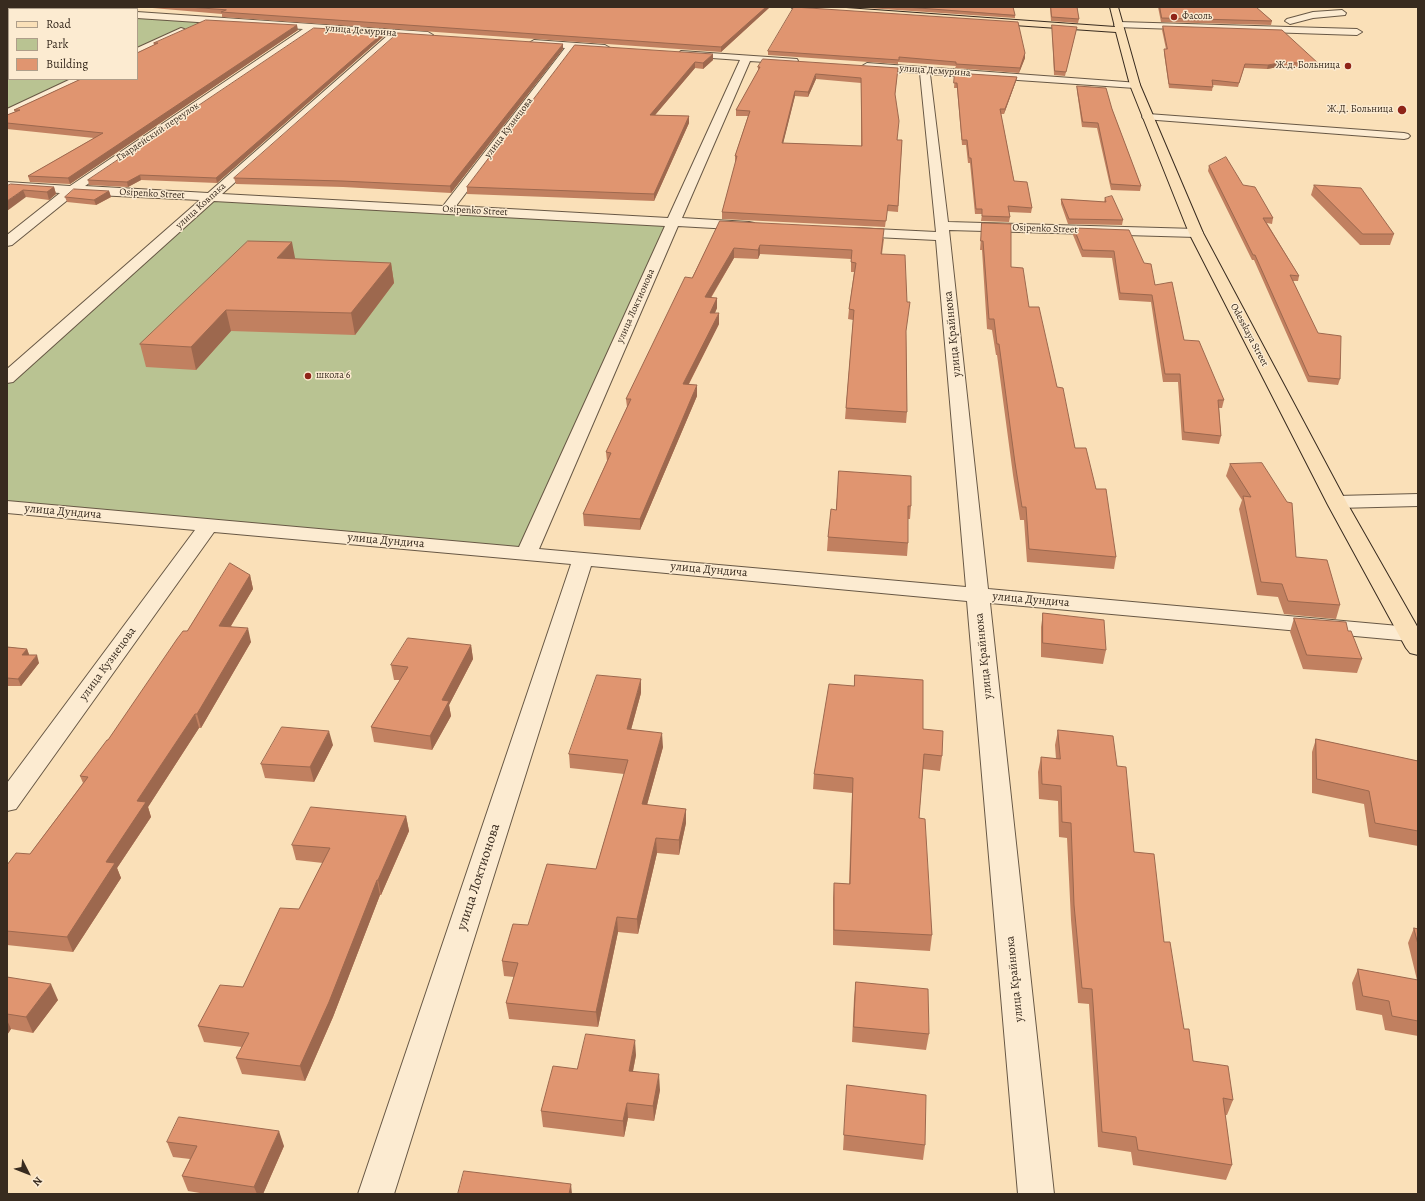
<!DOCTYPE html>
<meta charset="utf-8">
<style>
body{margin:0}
#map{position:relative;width:1425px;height:1201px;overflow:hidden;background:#fae0b8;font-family:Alegreya,serif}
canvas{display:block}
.frame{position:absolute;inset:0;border:8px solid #382b1f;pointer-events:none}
.legend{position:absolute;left:8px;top:8px;width:130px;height:72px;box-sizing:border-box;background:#fcebd1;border:1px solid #ae9e8a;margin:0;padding:5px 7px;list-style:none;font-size:12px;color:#382b1f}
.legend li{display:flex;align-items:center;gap:8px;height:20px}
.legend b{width:20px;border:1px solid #ae9e8a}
.north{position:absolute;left:8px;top:1153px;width:40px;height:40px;-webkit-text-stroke:3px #fcebd1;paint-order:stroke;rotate:132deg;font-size:11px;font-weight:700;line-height:16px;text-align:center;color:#382b1f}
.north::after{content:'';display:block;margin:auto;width:14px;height:18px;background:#382b1f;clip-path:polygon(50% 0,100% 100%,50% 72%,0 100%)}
</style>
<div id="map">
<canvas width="1425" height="1201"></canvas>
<div class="frame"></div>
<ul class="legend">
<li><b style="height:5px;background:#fae0b8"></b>Road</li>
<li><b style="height:11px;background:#b9c392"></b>Park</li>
<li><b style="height:11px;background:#e09570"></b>Building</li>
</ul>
<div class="north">N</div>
</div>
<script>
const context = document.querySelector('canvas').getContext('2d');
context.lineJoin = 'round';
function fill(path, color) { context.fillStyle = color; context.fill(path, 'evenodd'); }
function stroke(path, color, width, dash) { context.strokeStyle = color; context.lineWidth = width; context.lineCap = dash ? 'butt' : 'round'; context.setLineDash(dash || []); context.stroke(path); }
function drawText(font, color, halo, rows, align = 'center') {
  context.font = font + ' Alegreya,serif'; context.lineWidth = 3; context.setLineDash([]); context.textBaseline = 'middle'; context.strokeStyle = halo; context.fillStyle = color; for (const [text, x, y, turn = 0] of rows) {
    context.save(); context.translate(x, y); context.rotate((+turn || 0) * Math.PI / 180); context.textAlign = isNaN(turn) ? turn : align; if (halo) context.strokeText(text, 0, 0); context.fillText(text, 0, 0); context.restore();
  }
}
fill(new Path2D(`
 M137,15L206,20L137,52Z
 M9,37V79H79L7,113V39Z
 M211,197L674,222L526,554L7,507V378Z`), '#b9c392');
const minor = new Path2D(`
 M43,7H58L59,9H43Z
 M1342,10L1346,13L1345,15L1313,18L1290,24L1285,21L1287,19L1313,12Z
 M137,12L428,32L433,35L428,38L398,36L222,194L443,206L565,48L531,45L529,43L534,40L605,45L610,48L605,51L575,49L456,206L668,218L740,60L684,56L681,55L679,53L681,51L797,59L798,61L797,63L793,64L750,61L682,218L749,222L754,223L756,226L754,229L749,230L678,226L539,549L966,587L936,240L855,236L850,235L848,232L850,229L855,228L936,232L920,73L867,69L862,66L867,63L1139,83L1140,85L1135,88L930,74L948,222L1196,229L1201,230L1203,233L1201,236L1196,237L949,230L988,589L1410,627L1418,629V639L1410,641L990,603L1054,1194H1018L967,601L591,566L394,1194H358L571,564L214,532L16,809L7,811V783L195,530L7,513V501L519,547L665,226L214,201L13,382L7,383V369L200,200L75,194L12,245L7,246V235L60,193L7,190V182L70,186L303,29L137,18ZM314,30L388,35L208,193L85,186Z
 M1119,22L1357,29L1362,32L1357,35L1116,27L1114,25Z
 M181,28L184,29L186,31L184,33L137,55V48Z
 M9,34V41L7,42V35Z
 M71,79H84L83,81L7,116V109Z
 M1148,114L1404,133L1408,134L1410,136L1408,138L1404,139L1144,119L1142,117L1144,115Z
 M1418,494V506L1337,508L1330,506L1327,502L1330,498L1337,496Z`);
const major = new Path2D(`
 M791,7H832L1115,27L1110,7H1118L1140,85L1203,233L1348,505L1418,628V655L1410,653L1406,648L1328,505L1189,233L1130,85L1116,32L795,10Z`);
stroke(minor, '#685845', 2);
stroke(major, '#382b1f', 2);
fill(minor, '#fcebd1');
fill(major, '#fae0b8');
fill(new Path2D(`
 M141,7H770L721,52L222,17V14Z
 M853,7H1013L1015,15V18Z
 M1050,7H1077L1079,19L1078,23L1051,21Z
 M1158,7H1256L1272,21L1271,25L1161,22Z
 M1052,25L1076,31L1065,76L1054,75L1052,29Z
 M1163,26L1319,64L1318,68L1279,66L1278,67L1267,69L1244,68L1238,87L1213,85L1212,91L1169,88L1164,53V49H1166L1162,30Z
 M298,30L70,184L30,182L28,176L94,138L7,129V115L15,112L14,110L154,45V43Z
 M384,36L217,183L141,180L128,187L89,185L88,180Z
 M575,45L713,60L703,69L695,68L655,115L689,116V123L654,201L467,194V187Z
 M563,49L451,193L343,187L236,184L234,178Z
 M768,51L1025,53V58L1019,73L955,68L956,66L898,62V64L768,55Z
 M758,67L898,68L895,95L897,140H902L898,212L887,211L885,227L722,219V212L736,162H735V156L748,116H736V110L758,71ZM816,79L861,83V146L783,143L795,96L808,97Z
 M955,73L1017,77L1016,81L1004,114H1001L1014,181L1032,208L1031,213L1009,212L1010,217L1009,222L981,221L982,214H975L970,163H968L966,145H962L957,88H954Z
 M1077,86L1112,109L1141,186L1140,191L1111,190L1097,128L1082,127L1077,91Z
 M1209,166L1243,185L1273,218L1272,224L1267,223L1299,276L1298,281H1292L1340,379L1338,385L1308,382L1254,260H1252L1208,171Z
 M1314,185L1394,234L1390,245H1360L1311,195Z
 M7,186L54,187L56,194L49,200L26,197Z
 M109,191L111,197L96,205L67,202L65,197Z
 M1105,198L1123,220L1122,225L1068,224L1061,204V199L1104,202Z
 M720,221L884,239L882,254L906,333L907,412L906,423L845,419L853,320L848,319L849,309L854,272H851V259L760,254L758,259L734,258L711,298H717V308L715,313L719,324L689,384L697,396L640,530L584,526L583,514L607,461L606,452L627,407L626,399L692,278Z
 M982,223L1011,267L1029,307L1057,387L1075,448L1096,489L1116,557L1114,569L1027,562L1024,520H1020L1013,475L997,355H996L992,330L987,329L982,250H980Z
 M1074,228L1144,263L1184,340L1224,400L1222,408H1219L1221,436L1219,444L1182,440L1178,382H1163L1151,302L1119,300L1112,258L1082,257L1073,235Z
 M295,259L391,263L394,283L355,335L231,331L196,370L146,367L140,344Z
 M1230,464L1296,557L1340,605L1336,619L1284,614L1278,597L1257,595L1239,509L1242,500L1226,476Z
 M839,471L911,506L910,519H908V543L907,556L827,551L828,537L836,510Z
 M250,575L253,589L231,626L251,642L201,728H199L148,807L151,817L117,868L121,878L73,952L7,945V865L30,854L83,783L80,776L108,740L187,631Z
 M1043,613L1106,650L1103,664L1041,657V627Z
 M1294,618L1348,631L1362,659L1357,673L1303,669L1290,632Z
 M471,645L473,659L449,705L451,716L432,750L374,742L371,727L400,680H394L391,665Z
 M7,647L27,649L29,655L39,663L21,686H7Z
 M641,693L631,730L663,747L647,805L686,809V823L679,855L657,853L638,934L618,932L598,1027L509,1019L506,1003L514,977L504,976L502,961L528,925L596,869L624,774L570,768L569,754Z
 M923,729L942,756L940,771L923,769L919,818L932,935L930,951L833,945V898L834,883L849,884L852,793L813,789L814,774Z
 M1058,730L1117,766L1134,852L1164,942L1184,1029L1193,1061L1233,1100L1227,1115H1225L1232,1165L1226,1180L1133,1165L1131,1152L1098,1147L1089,1004L1078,1003L1071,920L1067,838L1059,837L1058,801L1039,799L1038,772L1041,757L1056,759L1055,745Z
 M1316,739L1418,761V846L1369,837L1364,804L1312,793V752Z
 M333,745L314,782L265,778L261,764Z
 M406,816L409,831L381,895H380L333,1017L305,1081L242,1074L236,1058L242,1047L204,1042L198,1026L243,987L299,909L323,863L296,860L292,845Z
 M1414,928L1418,929V1036L1385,1030L1382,1015L1356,1010L1352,983L1358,969L1417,980L1408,943Z
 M7,977L58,1000L33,1033L11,1029L7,1035Z
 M856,982L929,1034L926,1050L852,1042L854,998Z
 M636,1055L633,1071L660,1090L654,1121L628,1118L624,1137L543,1127L541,1111L577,1069Z
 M847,1085L925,1145L923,1160L843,1150Z
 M167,1142L284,1146L263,1194H206L188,1191L182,1176L190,1159L173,1157Z`), '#c18060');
fill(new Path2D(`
 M11,7H19L16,9H9V13L7,15V10Z
 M766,7H770L721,52V47Z
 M297,25L298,30L70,184L68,178Z
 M384,32V36L217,183L216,178Z
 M563,44V49L451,193L450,186Z
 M1025,53V58L1019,73L1020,68Z
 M713,54V60L703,69V63Z
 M695,62V68L650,121V115Z
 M1279,63L1278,67L1267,69L1268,65Z
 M816,74V79L808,97V92Z
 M1017,77L1016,81L1004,114L1005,109Z
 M795,91V96L782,148V143Z
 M689,116V123L654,201V194Z
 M140,175L141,180L128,187L127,182Z
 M54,187L56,194L49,200L47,192Z
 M23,190L26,197L7,211V201Z
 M109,191L111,197L96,205L94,200Z
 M292,242L296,263L277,258Z
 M760,245V254L758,259V250Z
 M734,248V258L705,307V297Z
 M391,263L394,283L355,335L351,313Z
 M717,298V308L710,323V313Z
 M226,310L231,331L196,370L191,347Z
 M719,313V324L683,395V384Z
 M697,385V396L640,530V519Z
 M250,575L253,589L223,639L219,626Z
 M248,628L251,642L201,728L197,714Z
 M471,645L473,659L449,705L451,716L432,750L430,736L442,700Z
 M27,649L30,657L22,655Z
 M37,655L39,663L21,686L18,679Z
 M641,679V693L627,744V729Z
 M195,714L199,728L148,807L151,817L117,868L121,878L73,952L67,937L137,801Z
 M329,731L333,745L314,782L310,767Z
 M662,733L663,747L643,819L642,804Z
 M686,809V823L679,855V840Z
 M406,816L409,831L381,895L378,880Z
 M656,838L657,853L638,934L637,919Z
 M377,880L380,895L333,1017L305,1081L300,1066Z
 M617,917L618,932L598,1027L596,1012Z
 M51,984L58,1000L33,1033L26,1017Z
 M7,1020L11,1029L7,1035Z
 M635,1040L636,1055L630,1086L629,1071Z
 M659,1074L660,1090L654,1121L653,1106Z
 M627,1103L628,1118L624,1137L623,1121Z
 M279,1131L284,1146L263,1194H257L254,1187Z
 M571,1184L572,1194H569Z`), '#9d684e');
const building = new Path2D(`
 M7,7H11L7,10Z
 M189,7H766L721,47L221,12L226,10Z
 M794,7L1018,22L1025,53L1020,68L956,64V62L899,57V60L768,51Z
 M906,7H1013L1015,15Z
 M1051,7H1077L1079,19L1052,17Z
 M1160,7H1256L1272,21L1162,18Z
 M206,20L297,25L68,178L28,176L103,133L7,123V115L20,110H14L81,79H137V53L158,43H154Z
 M1052,25L1077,27L1066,72L1055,71Z
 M1163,26L1282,30L1319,64L1278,62L1279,63L1268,65L1245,64L1239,83L1212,80L1213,87L1169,84L1164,49H1167Z
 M314,28L384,32L216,178L140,175L127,182L88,180Z
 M398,33L563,44L450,186L342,181L234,178Z
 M575,45L713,54L703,63L695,62L650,115L689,116L654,194L467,187Z
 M763,59L898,68L895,94L899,121L897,140H902L898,206L888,205L886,221L722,212L737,156H735L750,111L736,110L760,67H758ZM816,74L861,78L862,146L782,143L795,91L808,92Z
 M955,73L1017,77L1005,109H1000L1014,181L1027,182L1032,208L1008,206L1010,217L982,216V209H976L971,158H969L967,140H962L957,83H954Z
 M1077,86L1106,88L1112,109L1141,186L1111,184L1098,123L1083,122Z
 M1226,157L1243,185L1255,187L1273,218H1263L1299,276L1290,275L1318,333L1341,336L1340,379L1309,376L1255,255H1253L1209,166Z
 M11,184L54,187L47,192L23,190L7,201V186Z
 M1314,185L1361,188L1394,234H1363Z
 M74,189L109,191L94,200L65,197Z
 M1112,196L1123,220L1069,219L1061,199L1106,202L1105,198Z
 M720,221L884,229L881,254L905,255L907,302H910L906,331L907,412L846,408L854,310L849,309L856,263L851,262L852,250L760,245L758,250L734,248L705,297L717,298L710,313H719L683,384L697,385L640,519L583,514L611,453L606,452L631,399H626L685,277L692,278Z
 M982,223L1011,224V267L1023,268L1029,307H1039L1057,387L1063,388L1075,448H1086L1096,489H1106L1116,557L1029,549L1026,507H1022L1015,463L999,344H997L994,319H989L983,241H981Z
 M1074,228L1129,230L1144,263L1151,264L1155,285L1172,282L1184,340L1199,341L1224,400H1218L1221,436L1184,432L1180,374H1165L1152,295L1120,293L1114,251L1083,250Z
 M248,241L292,242L277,258L391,263L351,313L226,310L191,347L140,344Z
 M1262,463L1287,502L1292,503L1296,557L1327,560L1340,605L1288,601L1282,584L1261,582L1243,496L1251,497L1230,464Z
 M839,471L911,476V506H908V543L828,537L831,509L836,510Z
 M230,563L250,575L219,626L248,628L197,714H195L137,801L146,802L106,862L115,863L67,937L7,931V865L16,853L30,854L88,777L80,776L107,740H108L177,639L183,631H187Z
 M1043,613L1104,620L1106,650L1043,643Z
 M1294,618L1346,622L1348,631H1351L1362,659L1307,655Z
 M408,638L471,645L442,700L449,701L430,736L371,727L408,667L391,665Z
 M7,647L27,649L22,655H37L18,679L7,678Z
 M597,675L641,679L627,729L662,733L642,804L686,809L679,840L656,838L637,919L617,917L596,1012L506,1003L518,963L502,961L513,924L528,925L547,864L596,869L628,760L569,754Z
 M855,675L923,680V729L943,731L942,756L924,754L919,818L925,819L932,935L834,930V883L850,884L853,778L814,774L829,684L854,686Z
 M282,727L329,731L310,767L261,764Z
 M1058,730L1113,736L1117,766L1126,767L1134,852L1154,854L1164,942H1170L1184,1029H1189L1193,1061L1228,1066L1233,1100L1223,1098L1232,1165L1138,1150L1136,1137L1102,1132L1092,989L1082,988L1074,905L1071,823L1062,822L1061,786L1042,784L1041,757L1060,759Z
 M1316,739L1418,761V831L1375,823L1369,791L1317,779Z
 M311,807L406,816L378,880H377L329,1002L300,1066L236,1058L249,1033L198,1026L220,985L243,987L280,908L299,909L330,848L292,845Z
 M1414,928L1418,929V944Z
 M1358,969L1418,980V1021L1392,1016L1389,1001L1363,996Z
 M7,977L51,984L26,1017L7,1014Z
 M856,982L928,989L929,1034L854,1027Z
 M586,1034L635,1040L629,1071L659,1074L653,1106L627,1103L623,1121L541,1111L553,1066L577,1069Z
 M847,1085L926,1095L925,1145L844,1135Z
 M179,1117L279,1131L254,1187L182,1176L197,1146L167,1142Z
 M464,1171L571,1184L569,1194H458Z`);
fill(building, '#e09570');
stroke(building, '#9d684e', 1);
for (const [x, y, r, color] of [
 [1174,17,4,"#8f2418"],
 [1348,66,4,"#8f2418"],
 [1402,110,5,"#8f2418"],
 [308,376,4,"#8f2418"]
]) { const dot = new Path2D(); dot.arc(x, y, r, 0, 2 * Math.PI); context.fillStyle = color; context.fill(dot); stroke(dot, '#fcebd1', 1.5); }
drawText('10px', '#382b1f', '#fcebd1', [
 ["Фасоль",1182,17],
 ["Ж.д. Больница",1340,66,"right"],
 ["Ж.Д. Больница",1393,110,"right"],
 ["школа 6",316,376]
], 'left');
drawText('10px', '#382b1f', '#fcebd1', [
 ["улица Демурина",361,31,4],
 ["улица Демурина",935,71,4],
 ["улица Кузнецова",509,128,-53],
 ["Гвардейский переулок",158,132,-34],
 ["Osipenko Street",152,194,3],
 ["улица Ковпака",201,206,-42],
 ["Osipenko Street",475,211,3],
 ["Osipenko Street",1045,229,2],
 ["улица Локтионова",636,306,-66],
 ["Odesskaya Street",1249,335,62]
]);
drawText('12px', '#382b1f', '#fcebd1', [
 ["улица Крайнюка",953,334,-96],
 ["улица Дундича",63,512,5],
 ["улица Дундича",386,541,5],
 ["улица Дундича",709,570,5],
 ["улица Дундича",1031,600,5],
 ["улица Крайнюка",984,656,-96],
 ["улица Кузнецова",108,664,-54],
 ["улица Крайнюка",1015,979,-96]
]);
drawText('14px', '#382b1f', '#fcebd1', [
 ["улица Локтионова",479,877,-72]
]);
</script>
